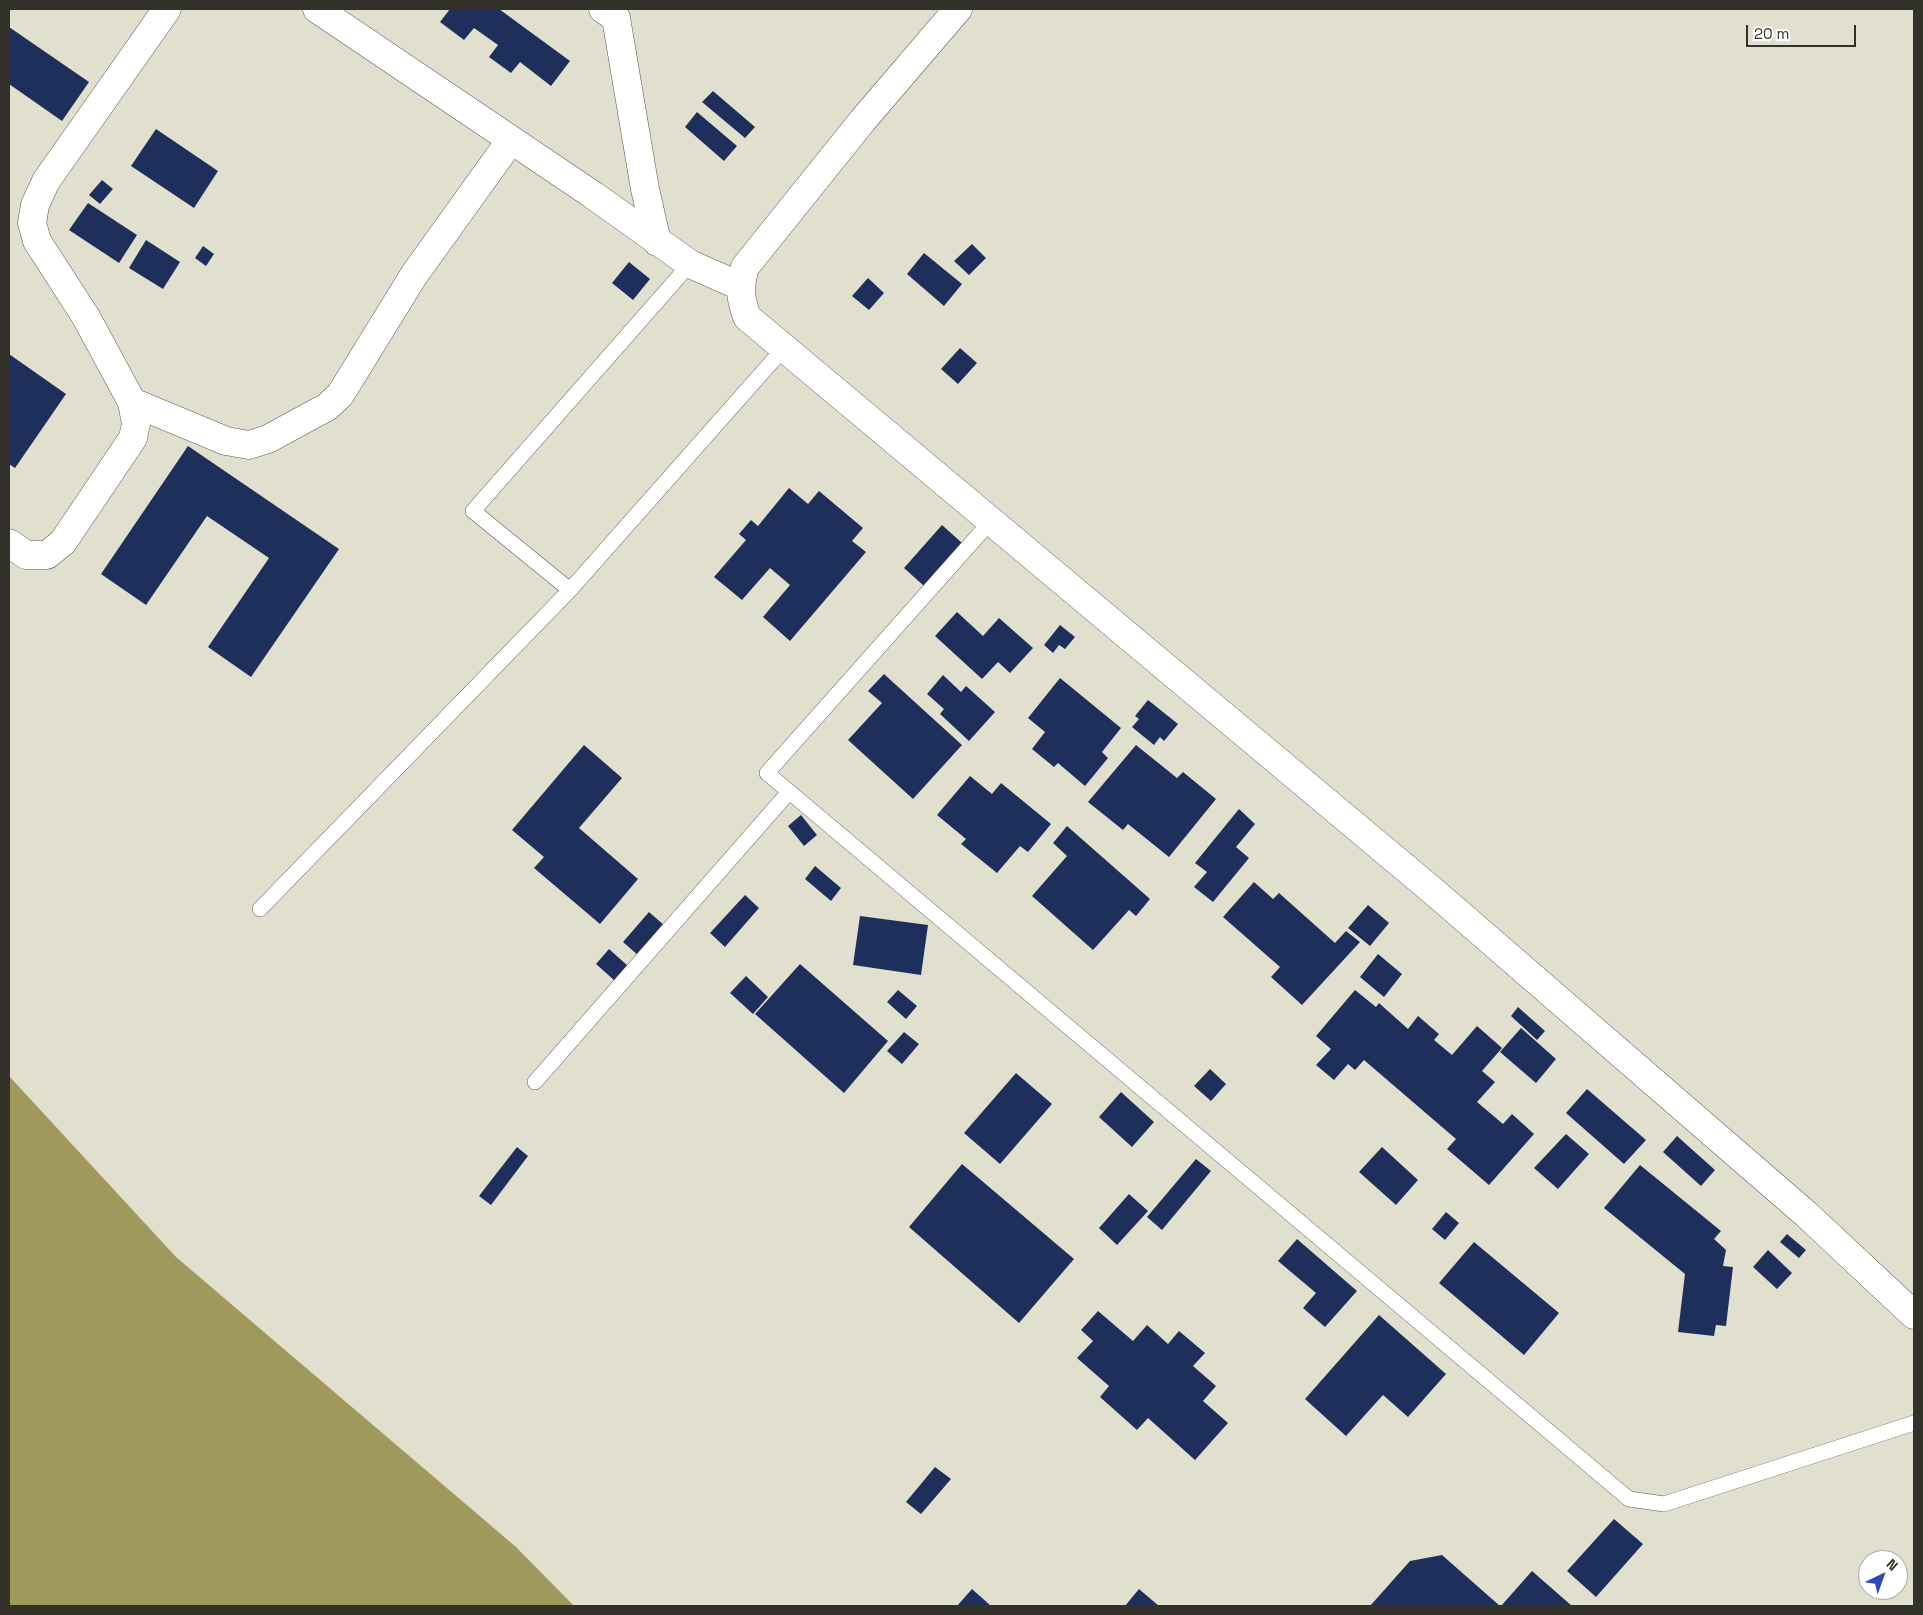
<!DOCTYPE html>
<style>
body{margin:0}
#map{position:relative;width:1923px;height:1615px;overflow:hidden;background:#e1e0cf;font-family:"Space Grotesk",sans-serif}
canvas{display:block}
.frame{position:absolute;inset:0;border:10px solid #32322b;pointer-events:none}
.north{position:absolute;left:1858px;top:1550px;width:50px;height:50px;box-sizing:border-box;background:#fff;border:1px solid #adadaa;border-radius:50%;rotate:42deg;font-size:14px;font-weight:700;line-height:20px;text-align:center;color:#32322b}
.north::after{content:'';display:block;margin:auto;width:18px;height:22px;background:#2b4bbb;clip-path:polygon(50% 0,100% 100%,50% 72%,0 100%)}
.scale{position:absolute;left:1746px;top:25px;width:110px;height:22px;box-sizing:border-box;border:2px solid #32322b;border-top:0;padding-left:6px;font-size:15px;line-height:18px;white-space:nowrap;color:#32322b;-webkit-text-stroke:4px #fff;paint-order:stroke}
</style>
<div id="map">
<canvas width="1923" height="1615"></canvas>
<div class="frame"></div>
<div class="north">N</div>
<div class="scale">20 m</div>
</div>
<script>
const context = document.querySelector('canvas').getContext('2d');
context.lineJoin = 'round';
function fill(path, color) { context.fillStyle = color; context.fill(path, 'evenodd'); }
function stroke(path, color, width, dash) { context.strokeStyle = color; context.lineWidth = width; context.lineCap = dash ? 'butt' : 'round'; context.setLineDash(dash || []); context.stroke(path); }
fill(new Path2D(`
 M9,1076L176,1257L516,1547L574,1606H9Z`), '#9f9a5b');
fill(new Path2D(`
 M450,9H499L570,61L551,86L520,62L511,73L489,57L498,45L474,28L464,40L440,22Z
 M9,27L89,82L62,121L9,84Z
 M713,91L755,127L745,138L702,102Z
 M697,112L737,146L724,161L685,127Z
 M156,129L218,171L194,208L131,166Z
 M102,180L113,189L100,204L89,195Z
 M88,203L137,235L119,263L69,230Z
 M146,240L180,262L163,289L129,268Z
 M972,244L986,258L969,275L954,261Z
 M203,246L214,254L206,266L195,258Z
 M924,253L962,284L944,306L907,274Z
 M629,262L650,279L633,300L612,283Z
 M868,278L884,293L869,310L852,296Z
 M960,348L977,363L958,384L941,369Z
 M9,354L66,394L15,468L9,464Z
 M188,446L339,549L251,677L208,647L269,558L207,516L146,605L101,574Z
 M789,488L808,504L819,491L863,528L852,541L866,552L790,641L763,617L790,585L770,568L742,600L714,577L746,540L739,534L751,520L758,526Z
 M942,525L962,543L924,586L904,568Z
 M957,612L983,636L999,618L1033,648L1010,673L998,662L982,679L935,636Z
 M1060,625L1075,637L1065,649L1059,645L1053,653L1044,645Z
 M884,674L962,745L913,799L848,740L882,703L868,691Z
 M943,675L961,692L966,686L995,712L969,741L940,714L944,709L927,694Z
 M1060,678L1121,728L1102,752L1108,758L1085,786L1058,763L1054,767L1032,749L1045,732L1028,718Z
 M1148,700L1178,724L1164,741L1160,737L1154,745L1132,727L1139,719L1135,716Z
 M584,745L622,778L579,828L638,879L600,924L534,868L544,857L512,830Z
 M1136,745L1177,778L1183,772L1216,799L1169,857L1128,824L1123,830L1088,802Z
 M970,776L992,794L1001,783L1051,824L1028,852L1020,846L997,873L961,844L966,839L937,815Z
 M1239,809L1255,824L1236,847L1249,858L1213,902L1194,887L1207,872L1195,863Z
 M801,815L817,835L804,846L788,826Z
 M1067,826L1150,899L1136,916L1129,910L1093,950L1032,896L1067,856L1053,843Z
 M815,866L841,888L831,901L805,879Z
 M1254,882L1273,899L1279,893L1335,943L1346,931L1360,942L1302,1005L1271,977L1280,967L1223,917Z
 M745,895L759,908L725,947L710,933Z
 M1368,905L1389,923L1370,946L1348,928Z
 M649,912L665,926L639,956L623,942Z
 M860,916L928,925L921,975L853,965Z
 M609,949L628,966L615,981L596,964Z
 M1378,954L1402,974L1384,997L1360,977Z
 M800,964L888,1041L844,1093L755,1014Z
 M746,976L768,997L753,1014L730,993Z
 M898,990L917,1006L906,1019L887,1002Z
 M1355,990L1376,1007L1379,1003L1408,1029L1418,1016L1439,1034L1434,1040L1452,1055L1477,1026L1502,1048L1482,1071L1495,1082L1477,1102L1503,1124L1512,1114L1534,1134L1489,1185L1447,1149L1456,1139L1364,1060L1355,1070L1348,1064L1334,1080L1316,1065L1331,1049L1316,1036Z
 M1518,1007L1545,1031L1537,1040L1511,1016Z
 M1521,1028L1556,1059L1536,1083L1500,1052Z
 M904,1032L919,1044L902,1064L887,1051Z
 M1210,1069L1226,1084L1211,1101L1194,1086Z
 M1016,1073L1052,1104L1000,1164L964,1133Z
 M1587,1089L1646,1140L1624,1164L1566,1113Z
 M1121,1092L1154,1122L1132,1147L1099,1117Z
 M1566,1134L1589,1154L1558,1189L1534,1168Z
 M1677,1136L1715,1170L1701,1186L1663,1152Z
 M517,1147L528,1156L491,1205L479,1196Z
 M1382,1147L1418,1180L1396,1205L1359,1172Z
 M1196,1159L1211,1171L1162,1230L1147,1217Z
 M962,1164L1074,1259L1019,1323L909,1227Z
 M1640,1165L1721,1231L1714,1239L1726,1250L1723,1266L1733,1267L1726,1326L1716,1325L1714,1336L1678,1332L1685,1274L1604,1208Z
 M1129,1194L1148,1211L1117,1245L1099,1228Z
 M1446,1212L1459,1223L1445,1240L1432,1229Z
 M1787,1234L1806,1250L1799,1258L1780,1242Z
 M1297,1239L1357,1291L1325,1327L1303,1308L1316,1293L1278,1261Z
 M1474,1242L1559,1313L1524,1355L1439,1283Z
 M1768,1250L1792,1273L1777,1289L1753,1267Z
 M1098,1311L1133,1341L1147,1325L1168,1344L1179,1331L1205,1353L1193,1366L1216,1386L1203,1401L1228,1423L1195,1460L1148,1418L1137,1430L1100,1397L1109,1386L1077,1358L1093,1341L1081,1330Z
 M1379,1315L1446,1374L1408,1417L1383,1395L1346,1436L1305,1399Z
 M935,1467L951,1479L921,1514L906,1502Z
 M1614,1519L1643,1544L1596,1597L1567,1571Z
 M1442,1555L1500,1606H1370L1410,1561Z
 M1532,1571L1572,1606H1501Z
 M972,1589L991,1606H957Z
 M1139,1589L1159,1606H1125Z`), '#1f2f5c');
const lane = new Path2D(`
 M991,521L767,773L1629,1499L1664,1504L1914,1423
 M570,590L473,511L690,264
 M260,909L570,590L784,348
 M535,1082L789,792`);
const street = new Path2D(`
 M317,9L593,195L690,264L740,286
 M603,9L616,18L645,189L657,242
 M958,9L863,120L745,267C739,288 740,297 747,317L1433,891L1806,1214L1914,1315
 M132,402L226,441L249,445L268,439L327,407L340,395L414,275L511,140
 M9,543L26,555H47L63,542L133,438L136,424L132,402L86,317L37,241L32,223L35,205L46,181L167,9`);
stroke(lane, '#5b5a4c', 16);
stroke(street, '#5b5a4c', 29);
stroke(lane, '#fff', 15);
stroke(street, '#fff', 28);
</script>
